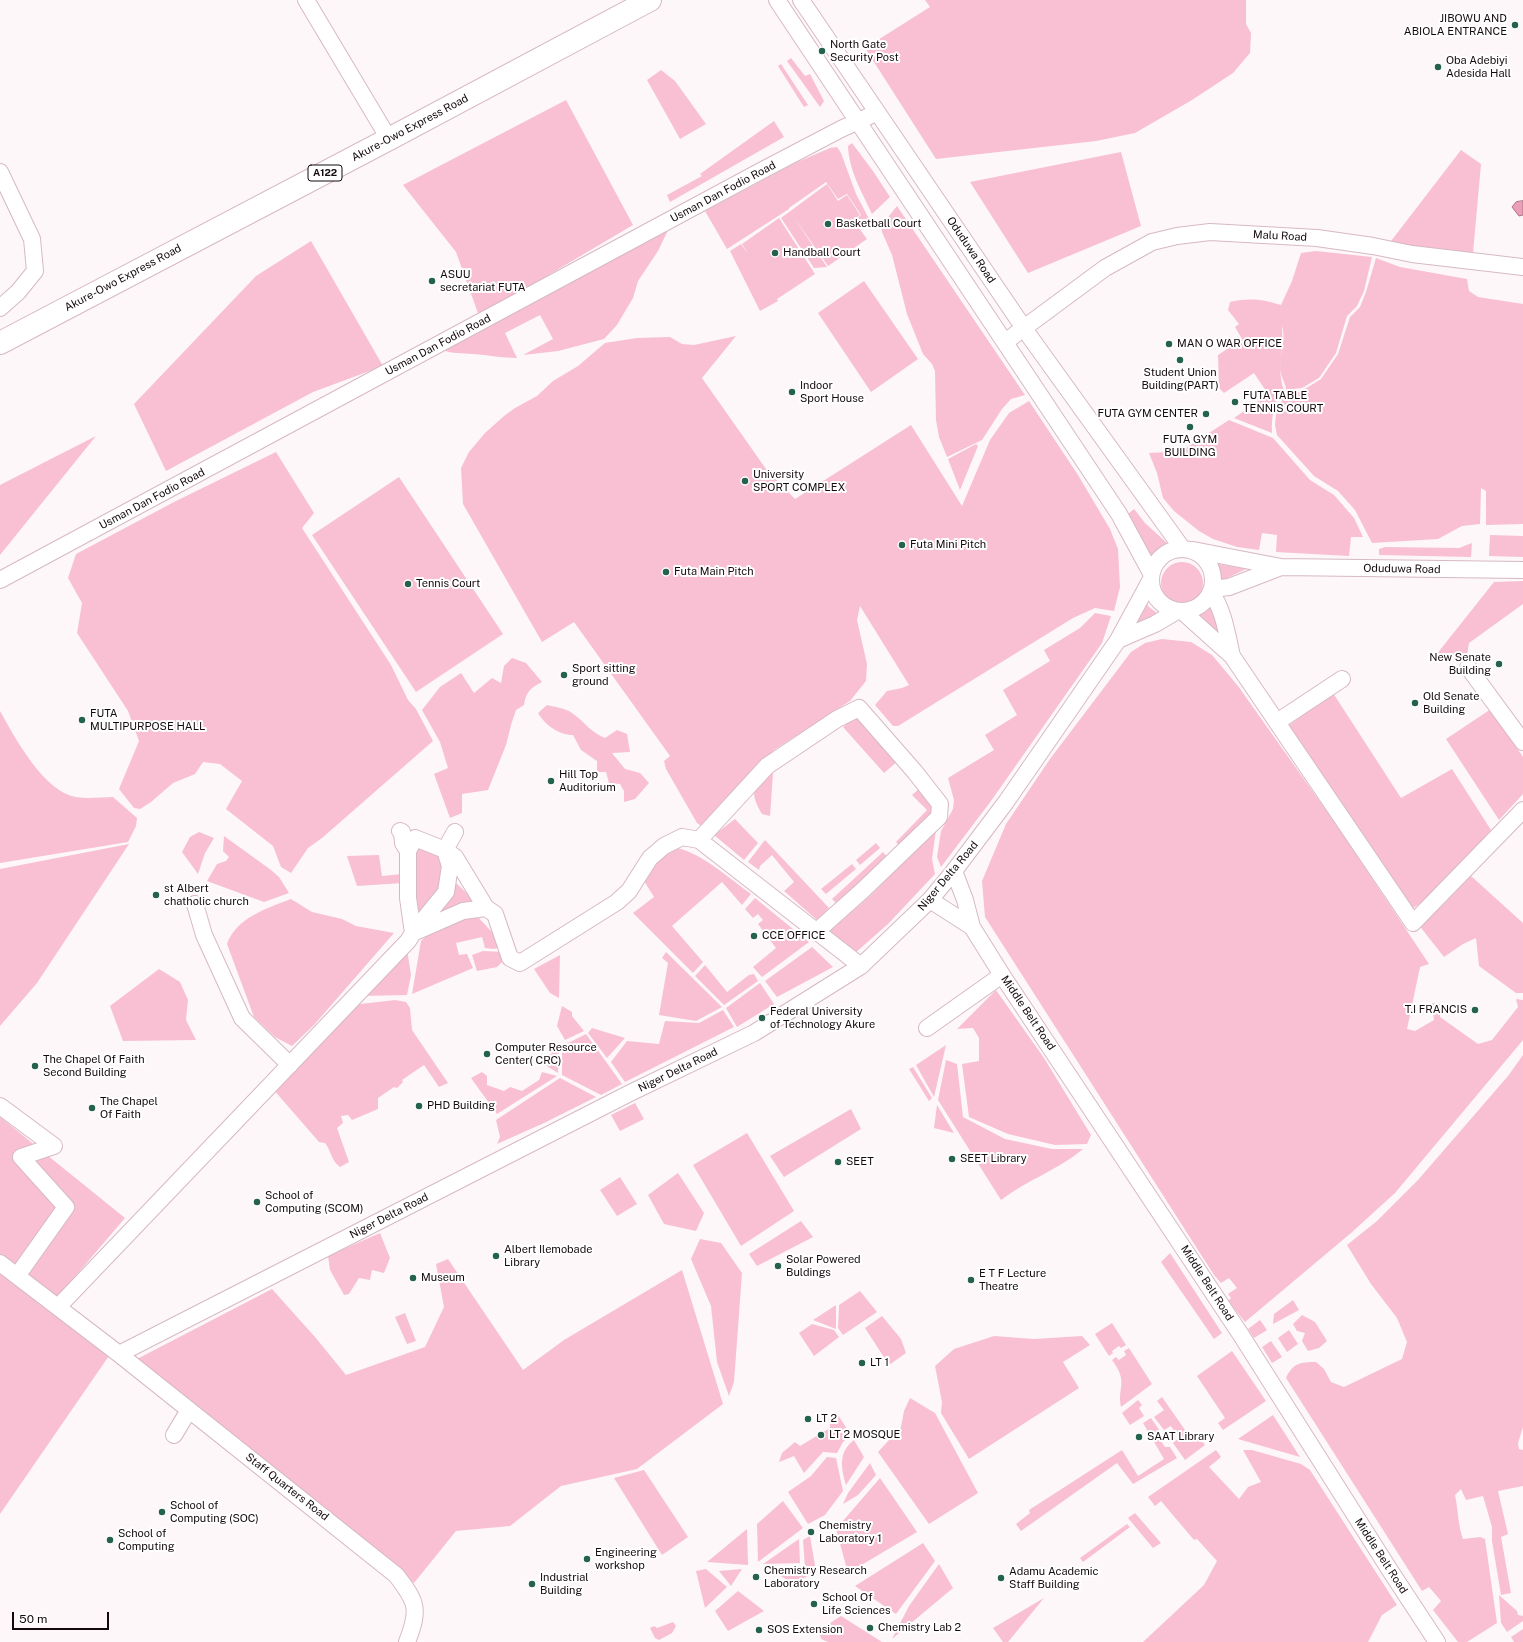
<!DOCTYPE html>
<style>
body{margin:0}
#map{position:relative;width:1523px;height:1642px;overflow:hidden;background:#fdf7f9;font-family:"Public Sans",sans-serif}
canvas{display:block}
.scale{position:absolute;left:12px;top:1612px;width:97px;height:18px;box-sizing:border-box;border:2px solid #140a0d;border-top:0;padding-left:5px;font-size:12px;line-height:14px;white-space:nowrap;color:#140a0d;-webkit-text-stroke:3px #fff;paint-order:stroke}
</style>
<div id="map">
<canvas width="1523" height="1642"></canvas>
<div class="scale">50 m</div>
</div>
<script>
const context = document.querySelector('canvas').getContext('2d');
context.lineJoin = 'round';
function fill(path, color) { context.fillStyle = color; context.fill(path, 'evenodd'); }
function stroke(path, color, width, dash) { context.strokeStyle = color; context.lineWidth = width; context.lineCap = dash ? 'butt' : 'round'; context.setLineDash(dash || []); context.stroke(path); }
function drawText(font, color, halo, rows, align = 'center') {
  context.font = font + ' "Public Sans",sans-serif'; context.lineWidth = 4; context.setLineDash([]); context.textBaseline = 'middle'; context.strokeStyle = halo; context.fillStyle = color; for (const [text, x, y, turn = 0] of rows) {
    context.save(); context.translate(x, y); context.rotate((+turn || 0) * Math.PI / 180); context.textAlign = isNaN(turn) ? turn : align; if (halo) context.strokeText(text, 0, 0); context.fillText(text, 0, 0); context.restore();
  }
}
fill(new Path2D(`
 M925,0H1246V24L1251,33L1250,53L1233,73L1192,100L1135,133L1096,141L936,159L865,48L930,7Z
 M791,58L805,76L810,74L824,101L820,107L787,61Z
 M781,64L808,105L804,107L778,66Z
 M661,70L675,81L706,124L680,139L647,80Z
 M566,100L633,225L479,316L456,252L403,185Z
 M774,121L784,137L670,202L667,195L702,176L700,174Z
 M852,143L873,171L890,197L872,214C862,192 849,171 848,146Z
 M837,147L841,153L856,194L869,219L860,227L855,220L861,215L847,194L838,199L826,182L789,208V209L727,249L705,211L795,163L830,148Z
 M1461,150L1481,164L1473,253L1388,245Z
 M1121,152L1141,226L1028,273L970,182Z
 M827,184L838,201L847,195L860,215L853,220L867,239L828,266L793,216L827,267L814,268L781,218Z
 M897,206L1025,395L1011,399L1002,409L982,440L947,457L939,437L936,420L935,371L932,364L923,354L907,314L892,255L882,232L881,226Z
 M779,218L815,274L777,299L778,301L760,311L730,251L741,244L749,255L742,244Z
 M670,226L658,251L638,281L633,298L617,325L604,339L558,351L523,355L553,339L540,315L505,333L517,358C501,358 489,355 473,354C462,353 453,354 442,350Z
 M311,241L383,366L313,392L166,471L134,404L256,276Z
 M1316,251L1372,257L1364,291L1357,306L1347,316L1336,353L1319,378L1302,388L1286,390C1286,383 1282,380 1281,373C1278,358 1287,341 1282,326C1282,333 1283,341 1282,348C1280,364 1279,376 1284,391H1281C1274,405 1271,417 1272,433L1234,418L1268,394L1254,373L1224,393L1219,388L1218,355L1242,339L1235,327L1239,324L1228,310L1230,302C1251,298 1260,299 1281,305L1292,281L1301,253Z
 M1376,258L1400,267L1467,279L1469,291L1478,297L1523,304V524L1486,525V491L1481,488L1480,524L1462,526L1438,539L1372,543L1355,510L1338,491L1314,476L1277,435L1275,425L1276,414L1285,393L1300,392L1321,379L1338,354L1350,317L1360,307L1366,292Z
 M864,281L918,359L871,392L818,313Z
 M736,336L702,378L766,469L795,499L911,425L962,506L990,440L1009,413L1029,401L1078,475L1110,529L1118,549L1120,587L1114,611L1095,608L1073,618L898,726H893L875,705L887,691L902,688L909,685L860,606L857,620L867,664L866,681L850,701L774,750L704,828L697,823L666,769L664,761L670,756L574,622L542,642L463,504L461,468L469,452L485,433L504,416L515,408L537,396L553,381L578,366L605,343L637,338L670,337L682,344L694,345Z
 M1229,420L1273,438L1310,480L1334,495L1354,518L1363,537H1351L1349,556L1276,552L1277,535L1262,533L1259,550L1237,547L1213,539L1199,531L1174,511L1163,498L1157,473L1149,453L1169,452L1172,457Z
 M96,436L0,555V485Z
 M976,444L978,446L960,490L948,459Z
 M276,452L314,513L302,528L391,665L408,700L416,709L433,741L322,838L308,848L291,873L281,867L273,846L226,809L242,781L220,764L203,762L195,774L173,783L151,802L140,809L134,808L119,789L139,741L128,711L77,633L82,603L68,578L76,554L176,501Z
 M399,477L503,634L416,692L312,535Z
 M1134,509L1145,523L1168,544L1159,548L1148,560L1128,514Z
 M1490,535L1523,536V557L1489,556Z
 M1472,543L1471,557L1379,555V549L1385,547L1459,548Z
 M1161 583a21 21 0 1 1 42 0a21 21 0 1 1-42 0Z
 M1218,564L1246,569L1221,581Z
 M1523,581V604L1469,643L1467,655H1436L1494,582Z
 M1145,601L1149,607L1162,617L1127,631Z
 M1213,606L1215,618L1222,643L1193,617Z
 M1095,613L1111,616L1102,643L991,801L941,867L937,857L941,831L953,809L954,800L948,778L994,750L985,735L1017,715L1003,690L1050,661L1044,650L1080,628Z
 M1162,639L1191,642L1212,655L1238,686L1335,823L1429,964L1420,967L1407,1029L1415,1031L1434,1020L1432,1003L1441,1004L1440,1017L1478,1044L1492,1040L1518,1007L1516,999L1523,1000V1040L1395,1193L1351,1233L1245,1322L1228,1301L1231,1298L1228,1294L1237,1288L1229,1278L1221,1283L1214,1275L985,917L982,881L1006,824L1050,759L1131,652L1145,643Z
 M512,658L526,663L542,682C530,688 526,692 524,705L516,710L511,725L506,745L488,790L462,794V813L450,818L434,774L448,768L440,742L422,710L440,687L461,673L474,693L492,678L501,683L504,666Z
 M1333,693L1401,798L1452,769L1491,830L1429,897L1412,909L1288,726Z
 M547,705C555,707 565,708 572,713C584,721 591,733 605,738L617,730L627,734L630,752L612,753L625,769L640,773L649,783L635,799L624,802V791L620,784L609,783L606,772H597V761L581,750L573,735C559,735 545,725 538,713Z
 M1491,709L1523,757V794L1499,820L1446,739Z
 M0,711C15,738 44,792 76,797C88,799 102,797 113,797L137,818L136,826L128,842L0,863Z
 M858,714L899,760L884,773L843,727Z
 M773,773L770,816L762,814C749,791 752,787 773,773Z
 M920,788L937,810L901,848L896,842L927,810L912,795Z
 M735,819L758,843L744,860L714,835Z
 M936,830L932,859L935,874L888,924L854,954L830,931L870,896Z
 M199,832L214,838L205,853L198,874L182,852L190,837Z
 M224,836L271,870L279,877L289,893L264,902L207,881L217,864L226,861L229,857L223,851Z
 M765,840L829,908L817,920L784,891L794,882L772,855L760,866L759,870L748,862Z
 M417,842L443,852V891L420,912L413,901Z
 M876,843L880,848L860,865L856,860Z
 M129,844L37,983L0,1026V869Z
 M677,848C703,854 730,879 751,894L742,905L722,882L672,926L703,962L693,973L633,913L654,897L641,876L652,861Z
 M883,852L888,858L837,904L832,899Z
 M379,855L382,876L402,874L403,883L357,886L347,856Z
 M852,864L856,869L826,894L821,889Z
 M1471,876L1523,923V993H1516L1479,966L1476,938L1463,944L1444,957L1418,924L1442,906Z
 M455,882L477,903L438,913Z
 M755,898L809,942L762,977L753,967L776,948L758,924L763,920L758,914L753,918L745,909Z
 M291,899L312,912L342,919L356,926L394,933L314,1025L292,1046L275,1037L254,1017L227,944C236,918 267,908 291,899Z
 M476,915L492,932L501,947L494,949L485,948L482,937L456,943L459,955L467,954L473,968L412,994L421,941L438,925Z
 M406,943L411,975L407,995L359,996Z
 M812,947L833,967L777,997L765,981Z
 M483,951L503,952V961L497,967L477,971L472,955Z
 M666,952L722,1007L696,1021L659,1015L668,963L662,958Z
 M560,955L559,998L550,993L534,969Z
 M705,965L727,992L749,975L754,974L758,981L724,1005L695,976Z
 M159,969L180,982L188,1000L186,1020L196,1040L123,1041L110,1006Z
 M760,983L774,1004L737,1027L726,1008Z
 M996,990L1044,1058L1091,1135L1087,1144L1055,1145L1008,1134L969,1117L962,1064L979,1061V1038L973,1028L957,1029Z
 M395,1000L406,1002L410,1008L412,1030L448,1083L439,1087L424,1065L402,1080L403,1082L397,1088L394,1087L378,1098V1109L352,1120L348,1115L341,1116L343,1123L337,1128L349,1162L340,1167C330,1159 332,1152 325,1143L319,1142L273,1089L352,1005Z
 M562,1006L572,1012V1016L584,1031L565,1040L557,1026Z
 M723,1010L734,1027L625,1082L611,1062L627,1041L659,1044L665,1021L699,1023Z
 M592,1028L625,1038L607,1058L588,1033Z
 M586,1034L622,1084L601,1095L562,1075V1046Z
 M946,1045L934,1097L916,1065Z
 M559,1046L558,1073L542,1063Z
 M1523,1055V1427L1518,1443L1519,1449L1523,1450V1486L1498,1491L1508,1534L1501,1537L1511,1593L1501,1595L1492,1541V1527L1483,1496L1466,1500L1461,1489L1455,1495C1458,1508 1458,1527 1463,1539L1480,1537L1485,1539L1497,1623L1467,1642H1458L1433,1610L1441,1601L1429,1587L1422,1591L1286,1378C1293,1363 1300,1362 1316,1362L1324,1369L1331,1382L1344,1387L1402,1359L1407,1342L1397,1318L1371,1284L1347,1245L1377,1221L1418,1180L1508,1076Z
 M946,1060L957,1064L963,1117L1005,1139L1052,1149H1083C1058,1170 1027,1180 1001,1200L938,1100Z
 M913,1067L932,1098L929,1101L909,1069Z
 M482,1072L487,1076V1085L504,1091L510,1087L522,1091L539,1080L542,1072L557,1076L497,1114L471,1078Z
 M560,1078L596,1097L544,1123L497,1144L500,1137L496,1120Z
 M635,1103L644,1119L620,1131L611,1115Z
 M937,1105L954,1133L934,1128Z
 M851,1109L861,1129L784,1177L770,1156Z
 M0,1117L125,1218L55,1300L0,1256Z
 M747,1133L794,1211L741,1246L693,1165Z
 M678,1173L704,1213L696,1231L664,1224L648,1195Z
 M620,1177L637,1204L617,1216L600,1190Z
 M801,1221L813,1237L757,1266L749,1254Z
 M380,1233L390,1258L384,1273L372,1270L370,1280L359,1278L349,1294L344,1295L330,1270L328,1256Z
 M700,1239L721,1243L742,1273L734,1382L729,1396L717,1362L711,1306L691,1259Z
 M1170,1253L1222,1333L1214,1339L1161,1262Z
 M448,1259L523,1370L564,1340L682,1270L723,1404L637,1469L561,1486L510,1526L456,1531L414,1583L137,1359L272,1289L315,1337L346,1375L425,1347L444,1307L436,1264Z
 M0,1266L113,1350L0,1514Z
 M860,1291L877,1312L843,1335L838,1328L839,1305Z
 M1293,1300L1299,1310L1273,1324L1274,1314Z
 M836,1305V1329L813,1320Z
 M405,1313L416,1341L407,1344L395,1317Z
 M1302,1315L1315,1322L1327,1341L1319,1348L1308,1351L1302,1341L1305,1333L1297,1331L1293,1324Z
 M882,1316L901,1339L906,1353L889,1365L865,1328Z
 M1260,1320L1267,1330L1254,1338L1248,1329Z
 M1112,1323L1126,1345L1121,1348L1119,1346L1112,1351L1113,1353L1109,1356L1095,1334Z
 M812,1324L834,1330L839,1337L814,1356L799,1333Z
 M1289,1330L1298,1344L1287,1352L1278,1338Z
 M994,1336L1034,1339L1082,1336L1090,1345L1063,1362L1079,1388L969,1459L941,1413L942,1402L935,1366L954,1349Z
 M1271,1341L1282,1357L1272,1363L1262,1347Z
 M1129,1348L1152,1384L1121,1407C1117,1386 1129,1383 1112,1360L1116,1357L1119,1360L1126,1355L1124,1351Z
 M1232,1351L1266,1401L1223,1430L1218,1423L1225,1418L1197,1376Z
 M1162,1397L1192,1440L1198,1436L1205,1445L1185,1460L1173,1443L1179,1438L1171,1426L1164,1430L1154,1417L1164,1410L1157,1401Z
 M910,1398L935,1413L978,1493L929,1524L878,1452L901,1427L904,1411Z
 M1138,1400L1142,1405L1139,1408L1144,1416L1130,1425L1122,1413Z
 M838,1415L851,1435L843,1442L837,1453L823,1452L804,1473L794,1456L779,1462L782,1453L795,1442L800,1446L830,1428V1420Z
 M1273,1415L1300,1457L1238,1439Z
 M1151,1418L1160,1431L1156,1434L1165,1447H1170L1177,1458L1133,1484L1117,1463L1021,1531L1016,1524L1030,1513L1029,1510L1122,1450L1138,1476L1164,1459L1143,1423Z
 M854,1440L864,1457L846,1485C841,1468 838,1452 854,1440Z
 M1216,1450L1221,1457L1209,1467L1239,1499L1248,1487L1261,1482L1243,1450H1252L1301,1464L1310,1470L1397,1605L1382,1615L1368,1642H1143L1204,1585L1217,1561L1197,1539L1194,1540L1161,1501L1155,1506L1148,1497Z
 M827,1457L836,1458L843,1491L825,1515L808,1524L788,1492L811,1476Z
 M870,1463L876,1475L858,1495L843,1504L848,1493Z
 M644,1470L688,1537L662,1555L614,1478Z
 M880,1478L917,1532L848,1573L836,1529Z
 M783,1501L803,1528L758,1562L757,1524Z
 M1135,1513L1161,1543L1153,1548L1128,1518Z
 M1127,1524L1130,1527L1083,1562L1080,1558Z
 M747,1529L748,1565L707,1562Z
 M810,1536L816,1571L794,1584L766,1567L805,1568L803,1540Z
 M799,1539L800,1563L763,1564Z
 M923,1543L935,1561L896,1614L855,1586Z
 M939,1564L953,1588L892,1639L909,1606Z
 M706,1569L727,1587L705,1608L696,1571Z
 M742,1569L731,1586L719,1571Z
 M738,1591L764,1611L728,1631L715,1611Z
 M1499,1595L1517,1611L1518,1615L1523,1616V1621L1507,1632L1501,1623Z
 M1044,1598L1008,1642H1003L993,1628Z
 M841,1616L882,1642H828L821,1639L819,1630Z
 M673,1622L676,1626L672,1633L659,1640L655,1638L650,1628L654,1626L657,1628Z
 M1523,1629V1642H1514L1511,1637Z`), '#f8c0d2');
const water = new Path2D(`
 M1523,201V215L1519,216L1512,207L1516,202Z`);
fill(water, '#ec9eb9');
stroke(water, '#ab7285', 1);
const minor = new Path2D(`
 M306,0L389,139
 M777,0L1119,514L1151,573
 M801,0L1030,337L1182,548
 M0,172L32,239L35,271L18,292L0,308
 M1005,342L1105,268L1152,242L1177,236L1210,232L1317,238L1373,246L1412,254L1523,267
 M1151 580a31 31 0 1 1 62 0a31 31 0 1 1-62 0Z
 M1193,550L1281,567L1523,570
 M0,580L759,172L841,129L876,113
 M1212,589L1229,587L1281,567
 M1211,592C1224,611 1227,634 1232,656
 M1182,611L1232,656L1413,923L1523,810
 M1118,640L1155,624L1177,611
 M1468,667L1523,742
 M1277,722L1342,679
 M400,831L402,832L403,843L408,851
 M699,840L767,766L837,719L859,708L915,772L940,804L939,817L863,890L817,931
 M448,852L455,857L486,908
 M954,871L965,900L972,927L1002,975L1241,1335L1391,1572L1437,1642
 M930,900L972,927
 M195,904L204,935L242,1018L290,1065
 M415,930L446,892L450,866L445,850
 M413,933L408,898V851L415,838L445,850L455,832
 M927,1028L1002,975
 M0,1106L54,1146L21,1157L66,1207L17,1276
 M0,1263L119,1354L396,1575C417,1602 420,1609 407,1642
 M58,1307L408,941L413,933L463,911L486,908L495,914L510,958L520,963L617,902L629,891L650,858L664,846L682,837L699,840L861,966
 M119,1354L630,1093L754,1033L861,966L930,900L954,871L1006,802L1118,640L1150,581
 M174,1435L189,1410`);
const highway = new Path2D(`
 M0,343L389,139L650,0`);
stroke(minor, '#d7b9c2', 18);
stroke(highway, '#d7b9c2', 24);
stroke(minor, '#fff', 16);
stroke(highway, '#fff', 22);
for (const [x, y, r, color] of [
 [1515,25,4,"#24624e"],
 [822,51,4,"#24624e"],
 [1438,67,4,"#24624e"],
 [828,224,4,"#24624e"],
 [775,253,4,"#24624e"],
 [432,281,4,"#24624e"],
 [1169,344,4,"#24624e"],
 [1180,360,4,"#24624e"],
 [792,392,4,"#24624e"],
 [1235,402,4,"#24624e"],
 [1206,414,4,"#24624e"],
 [1190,427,4,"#24624e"],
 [745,481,4,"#24624e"],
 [902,545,4,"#24624e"],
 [666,572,4,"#24624e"],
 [408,584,4,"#24624e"],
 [1499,664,4,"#24624e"],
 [564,675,4,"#24624e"],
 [1415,703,4,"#24624e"],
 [82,720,4,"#24624e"],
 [551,781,4,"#24624e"],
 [156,895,4,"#24624e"],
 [754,936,4,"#24624e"],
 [1475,1010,4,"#24624e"],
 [762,1018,4,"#24624e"],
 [487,1054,4,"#24624e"],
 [35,1066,4,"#24624e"],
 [419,1106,4,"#24624e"],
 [92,1108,4,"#24624e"],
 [952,1159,4,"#24624e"],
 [838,1162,4,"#24624e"],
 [257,1202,4,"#24624e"],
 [496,1256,4,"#24624e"],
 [778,1266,4,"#24624e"],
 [413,1278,4,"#24624e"],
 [971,1280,4,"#24624e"],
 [862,1363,4,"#24624e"],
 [808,1419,4,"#24624e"],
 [821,1435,4,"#24624e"],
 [1139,1437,4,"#24624e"],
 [162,1512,4,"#24624e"],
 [811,1532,4,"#24624e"],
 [110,1540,4,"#24624e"],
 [587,1559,4,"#24624e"],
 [756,1577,4,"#24624e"],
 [1001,1578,4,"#24624e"],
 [532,1584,4,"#24624e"],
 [814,1604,4,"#24624e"],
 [870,1628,4,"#24624e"],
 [759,1630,4,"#24624e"]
]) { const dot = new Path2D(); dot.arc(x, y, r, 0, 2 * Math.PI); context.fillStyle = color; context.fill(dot); stroke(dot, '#fff', 1.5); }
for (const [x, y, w] of [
 [325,173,34]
]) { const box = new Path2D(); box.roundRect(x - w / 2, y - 8, w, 16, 3); context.fillStyle = '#fff'; context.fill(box); stroke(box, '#140a0d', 1); }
drawText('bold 10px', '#140a0d', null, [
 ["A122",325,173]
]);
drawText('11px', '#140a0d', '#fff', [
 ["JIBOWU AND",1507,19,"right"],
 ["ABIOLA ENTRANCE",1507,32,"right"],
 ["North Gate",830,45],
 ["Security Post",830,58],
 ["Oba Adebiyi",1446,61],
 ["Adesida Hall",1446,74],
 ["Basketball Court",836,224],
 ["Handball Court",783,253],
 ["ASUU",440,275],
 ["secretariat FUTA",440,288],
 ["MAN O WAR OFFICE",1177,344],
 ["Student Union",1180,373,"center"],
 ["Building(PART)",1180,386,"center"],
 ["Indoor",800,386],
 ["Sport House",800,399],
 ["FUTA TABLE",1243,396],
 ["TENNIS COURT",1243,409],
 ["FUTA GYM CENTER",1198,414,"right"],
 ["FUTA GYM",1190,440,"center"],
 ["BUILDING",1190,453,"center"],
 ["University",753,475],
 ["SPORT COMPLEX",753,488],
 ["Futa Mini Pitch",910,545],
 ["Futa Main Pitch",674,572],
 ["Tennis Court",416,584],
 ["New Senate",1491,658,"right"],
 ["Building",1491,671,"right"],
 ["Sport sitting",572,669],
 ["ground",572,682],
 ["Old Senate",1423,697],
 ["Building",1423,710],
 ["FUTA",90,714],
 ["MULTIPURPOSE HALL",90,727],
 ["Hill Top",559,775],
 ["Auditorium",559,788],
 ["st Albert",164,889],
 ["chatholic church",164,902],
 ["CCE OFFICE",762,936],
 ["T.I FRANCIS",1467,1010,"right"],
 ["Federal University",770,1012],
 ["of Technology Akure",770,1025],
 ["Computer Resource",495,1048],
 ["Center( CRC)",495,1061],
 ["The Chapel Of Faith",43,1060],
 ["Second Building",43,1073],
 ["The Chapel",100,1102],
 ["Of Faith",100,1115],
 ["PHD Building",427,1106],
 ["SEET Library",960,1159],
 ["SEET",846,1162],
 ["School of",265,1196],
 ["Computing (SCOM)",265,1209],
 ["Albert Ilemobade",504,1250],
 ["Library",504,1263],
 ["Solar Powered",786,1260],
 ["Buldings",786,1273],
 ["E T F Lecture",979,1274],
 ["Theatre",979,1287],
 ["Museum",421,1278],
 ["LT 1",870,1363],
 ["LT 2",816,1419],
 ["LT 2 MOSQUE",829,1435],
 ["SAAT Library",1147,1437],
 ["School of",170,1506],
 ["Computing (SOC)",170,1519],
 ["Chemistry",819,1526],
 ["Laboratory 1",819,1539],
 ["School of",118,1534],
 ["Computing",118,1547],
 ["Engineering",595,1553],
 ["workshop",595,1566],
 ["Chemistry Research",764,1571],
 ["Laboratory",764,1584],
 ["Adamu Academic",1009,1572],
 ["Staff Building",1009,1585],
 ["Industrial",540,1578],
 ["Building",540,1591],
 ["School Of",822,1598],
 ["Life Sciences",822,1611],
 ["Chemistry Lab 2",878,1628],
 ["SOS Extension",767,1630]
], 'left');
drawText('11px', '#140a0d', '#fff', [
 ["Akure-Owo Express Road",410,128,-28],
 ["Usman Dan Fodio Road",723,192,-28],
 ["Malu Road",1280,236,3],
 ["Oduduwa Road",971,250,56],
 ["Akure-Owo Express Road",123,278,-28],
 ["Usman Dan Fodio Road",438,345,-28],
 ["Usman Dan Fodio Road",152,499,-28],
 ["Oduduwa Road",1402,569,1],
 ["Niger Delta Road",948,876,-50],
 ["Middle Belt Road",1028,1013,56],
 ["Niger Delta Road",678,1070,-26],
 ["Niger Delta Road",389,1216,-27],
 ["Middle Belt Road",1207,1283,57],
 ["Staff Quarters Road",287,1487,38],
 ["Middle Belt Road",1381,1556,57]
]);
</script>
